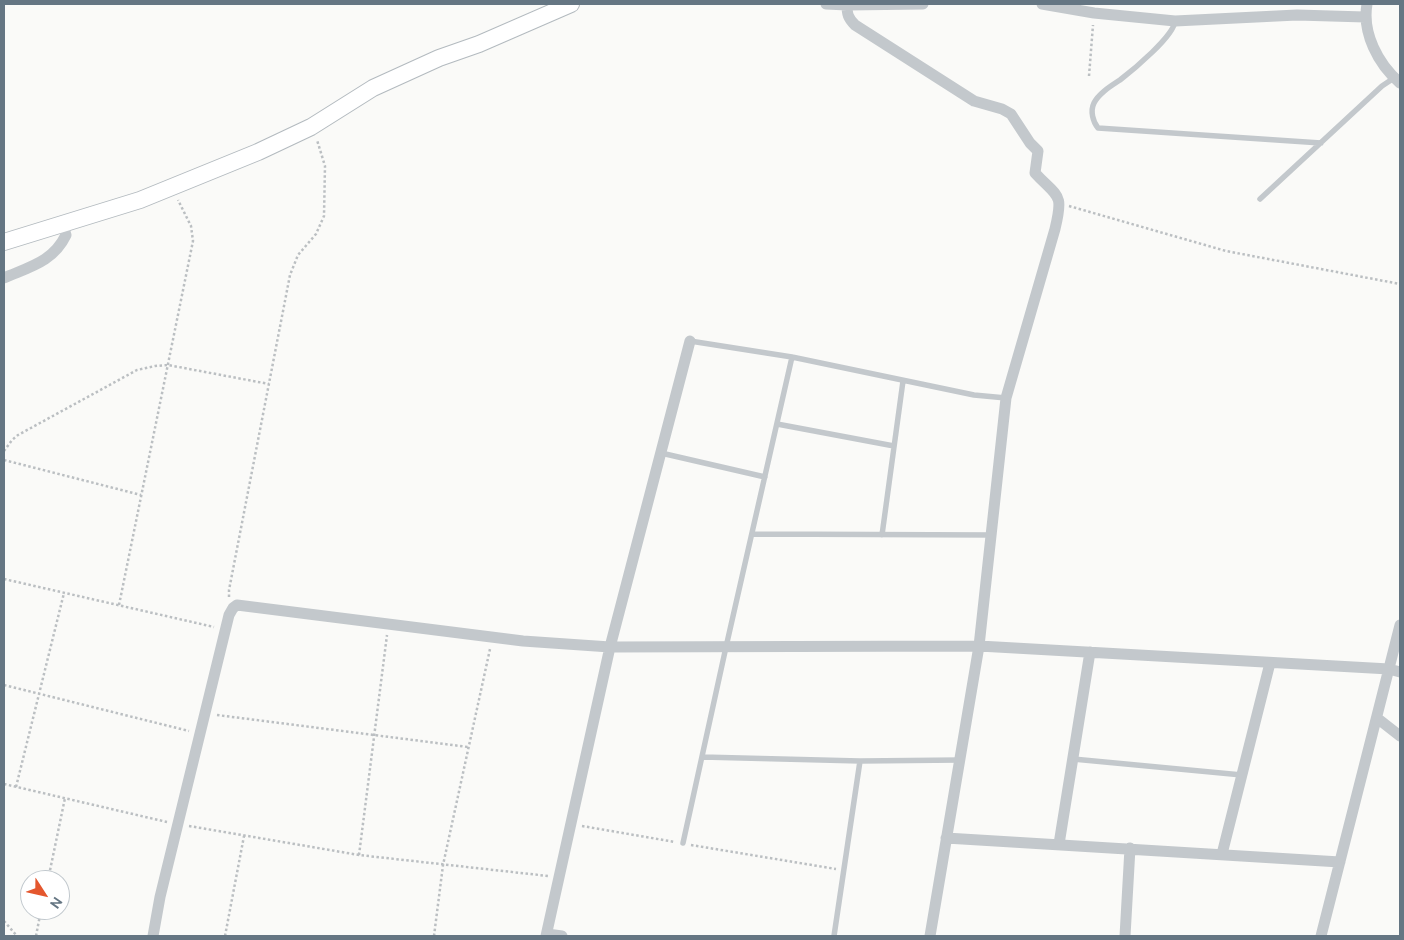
<!DOCTYPE html>
<style>
body{margin:0}
#map{position:relative;width:1404px;height:940px;overflow:hidden;background:#fafaf8;font-family:Ubuntu,sans-serif}
canvas{display:block}
.frame{position:absolute;inset:0;border:5px solid #657683;pointer-events:none}
.north{position:absolute;left:20px;top:870px;width:50px;height:50px;box-sizing:border-box;background:#fff;border:1px solid #c1c8cd;border-radius:50%;rotate:125deg;font-size:14px;font-weight:700;line-height:20px;text-align:center;color:#657683}
.north::after{content:'';display:block;margin:auto;width:18px;height:22px;background:#e4572e;clip-path:polygon(50% 0,100% 100%,50% 72%,0 100%)}
</style>
<div id="map">
<canvas width="1404" height="940"></canvas>
<div class="frame"></div>
<div class="north">N</div>
</div>
<script>
const context = document.querySelector('canvas').getContext('2d');
context.lineJoin = 'round';
function stroke(path, color, width, dash) { context.strokeStyle = color; context.lineWidth = width; context.lineCap = dash ? 'butt' : 'round'; context.setLineDash(dash || []); context.stroke(path); }
const secondary = new Path2D(`
 M4,242L140,200L258,152L311,127L373,88L439,58L479,44L571,4`);
stroke(secondary, '#b3babf', 18);
stroke(new Path2D(`
 M1089,76L1093,25
 M1069,206L1226,251L1400,284
 M4,451L12,440L18,435L137,370L155,366L168,365L269,384
 M4,460L141,495
 M4,579L214,627
 M229,597V590L290,275L298,255L316,234L324,216L325,166L317,140
 M119,605L193,241L191,226L178,200
 M4,685L189,731
 M217,715L468,747
 M4,784L167,822
 M16,787L64,593
 M189,826L359,855L548,876
 M582,826L675,842
 M691,845L836,869
 M359,855L387,635
 M48,880L65,798
 M4,921L17,936
 M36,936L41,910
 M225,936L244,836
 M434,936L443,865L490,649`), '#bbbfc2', 2.5, [2.5, 2.5]);
stroke(new Path2D(`
 M1175,21C1174,36 1133,70 1120,80C1111,86 1099,93 1094,103C1090,111 1093,122 1098,128L1321,143
 M1260,199L1382,86L1394,78
 M690,341L792,357L974,395L1006,398
 M777,424L894,446
 M661,453L765,477
 M752,534L992,535
 M882,535L903,381
 M702,757L860,761L960,760
 M1073,759L1242,775
 M683,843L726,647L792,357
 M834,936L860,761`), '#c3c8cc', 5.5);
stroke(new Path2D(`
 M826,4L847,5L923,4
 M1042,4L1094,13L1175,21L1297,15L1365,17
 M1367,4C1362,33 1378,64 1400,83
 M847,5C847,14 848,18 855,25L974,101L1002,109L1011,114L1030,143L1038,151L1035,173C1058,198 1064,192 1055,229L1006,398L979,646L930,936
 M4,278C29,267 53,262 66,235L63,225
 M1377,718L1400,736
 M946,838L1340,862
 M1059,844L1090,652
 M1222,854L1270,663
 M547,934L562,936
 M153,936L160,897L229,615L233,608L237,605L523,641L610,647L979,646L1389,669L1400,672
 M546,936L610,647L690,341
 M1125,936L1130,848
 M1321,936L1400,625`), '#c3c8cc', 11);
stroke(secondary, '#fff', 16);
</script>
